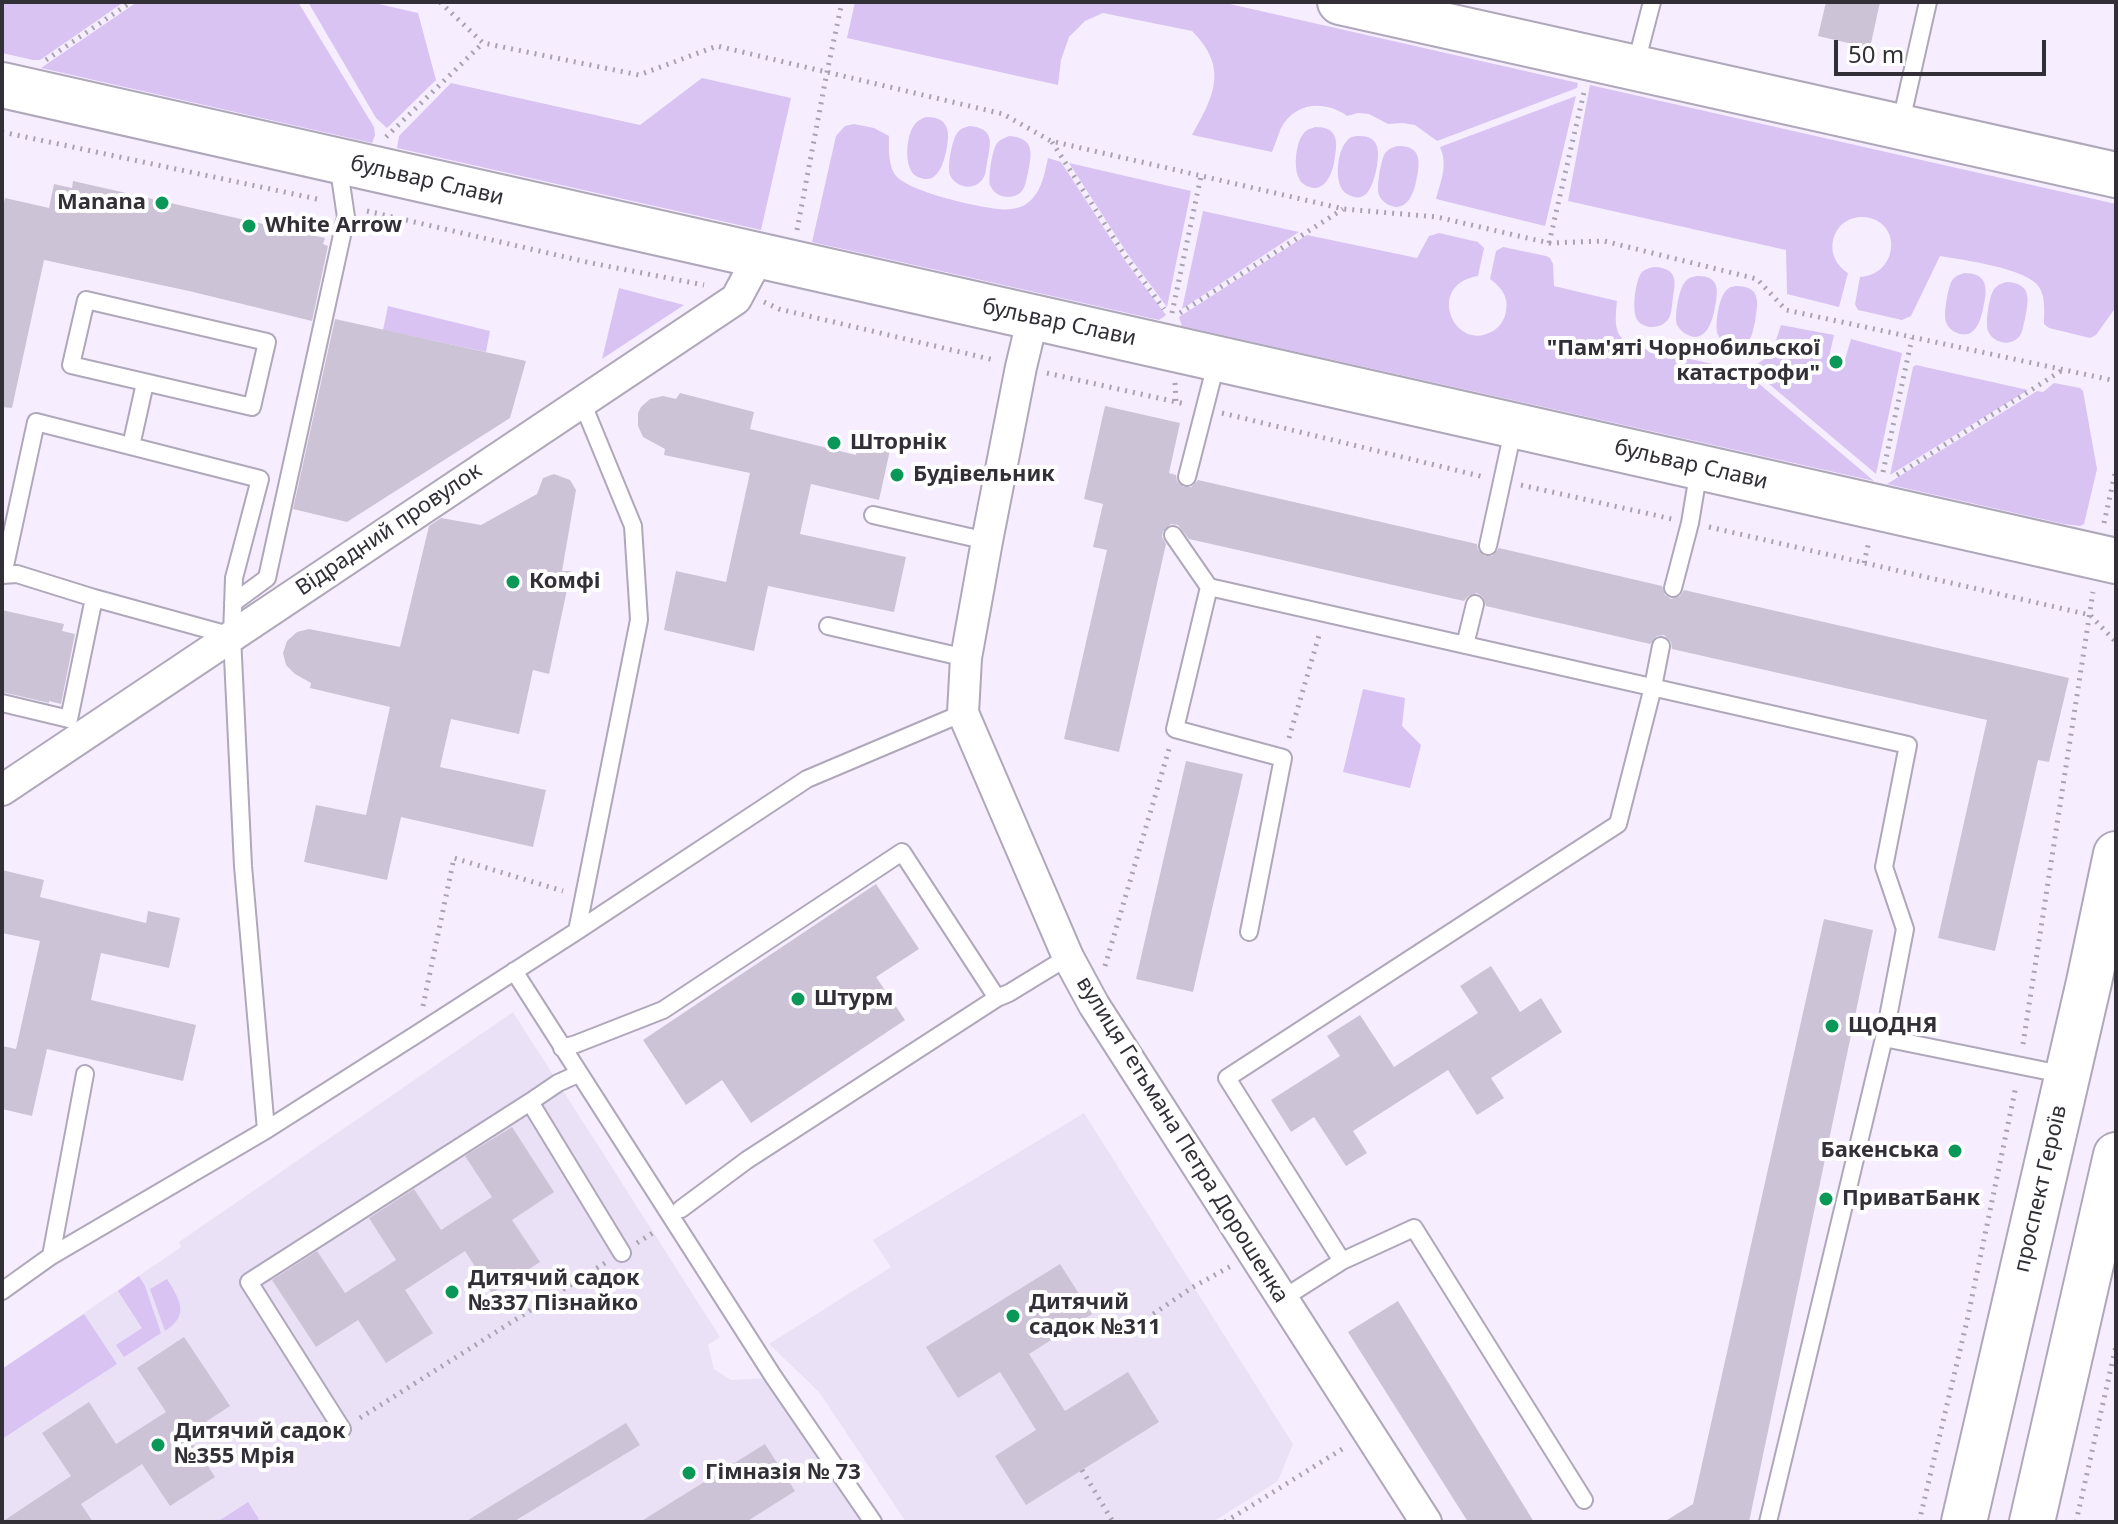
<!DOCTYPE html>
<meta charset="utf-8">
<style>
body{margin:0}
#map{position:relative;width:2118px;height:1524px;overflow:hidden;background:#f6eeff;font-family:"Noto Sans",sans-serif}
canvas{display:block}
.frame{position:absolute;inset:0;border:4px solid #322f36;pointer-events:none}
.scale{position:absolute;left:1834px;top:40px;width:212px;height:36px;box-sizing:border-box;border:4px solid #322f36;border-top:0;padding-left:10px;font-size:24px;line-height:28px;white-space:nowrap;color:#322f36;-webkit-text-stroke:6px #fff;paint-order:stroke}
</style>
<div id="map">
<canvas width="2118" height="1524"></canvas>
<div class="frame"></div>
<div class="scale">50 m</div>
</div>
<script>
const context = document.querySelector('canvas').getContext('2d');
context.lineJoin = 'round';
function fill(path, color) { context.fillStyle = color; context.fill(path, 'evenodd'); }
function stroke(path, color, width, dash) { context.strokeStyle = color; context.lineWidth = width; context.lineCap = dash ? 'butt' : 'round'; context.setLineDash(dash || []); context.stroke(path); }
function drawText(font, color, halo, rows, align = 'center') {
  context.font = font + ' "Noto Sans",sans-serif'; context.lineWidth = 8; context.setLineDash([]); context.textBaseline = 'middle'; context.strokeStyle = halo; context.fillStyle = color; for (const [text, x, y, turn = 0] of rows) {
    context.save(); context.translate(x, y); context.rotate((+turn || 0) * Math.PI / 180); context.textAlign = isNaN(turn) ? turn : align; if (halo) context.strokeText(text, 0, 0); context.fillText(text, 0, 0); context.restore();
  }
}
fill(new Path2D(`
 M513,1012L720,1337L708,1345L714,1369L731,1380L767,1378L867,1522H2V1369L181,1247L179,1242Z
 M1084,1113L1293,1444L1278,1481L1213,1522H906L819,1392L769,1344L891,1267L873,1240Z`), '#ebe1f7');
fill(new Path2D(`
 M2,2H124L40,60H33L2,53Z
 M137,2H298L374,127L375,135L372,143L41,68Z
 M308,2H370L418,13L436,80L387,128L376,118Z
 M855,2H1221L1578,83L1577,88L1437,141L1415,125L1402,123L1388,124L1369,114L1358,113L1347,116C1325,100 1295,102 1281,128C1278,136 1275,144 1272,152L1192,135C1214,96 1229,68 1192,31L1103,13L1085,21L1069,37L1061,60L1058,85L847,38Z
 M702,78L791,98L761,230L397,148L399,136L451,83L640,125Z
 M1590,85L2116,204V307L2096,335L2090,338L2049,328L2044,324C2044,312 2046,298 2039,287C2027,268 1963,260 1940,256L1911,316L1902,320L1858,310L1855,304L1860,277C1896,275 1903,227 1870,218C1835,210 1818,254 1848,273L1839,307L1787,294L1786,250L1568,201Z
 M1576,96L1545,226L1436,199C1441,181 1448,164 1440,147Z
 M926,117C948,117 950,130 947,147C944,162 938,188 916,176C903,168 906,134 915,124C920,119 921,119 926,117Z
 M854,124L874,128L889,136C889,147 888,163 894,173C903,191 978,207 998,209C1006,210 1016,209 1023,206C1041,196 1044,176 1048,158L1061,162L1126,262L1166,315L1159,320L812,242L836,136L845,126Z
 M969,126C995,128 991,143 987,163C986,169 986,176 981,181C973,191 955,187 950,175C947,167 952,138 958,132C961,128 964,128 969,126Z
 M1315,127C1341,127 1337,145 1334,163C1331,177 1323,195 1305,185C1291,178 1295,142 1304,133C1307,129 1310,129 1315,127Z
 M1009,136C1035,138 1032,153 1028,173C1026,179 1026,186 1022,191C1013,201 995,198 990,185C988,178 992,148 998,142C1001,139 1005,138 1009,136Z
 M1357,136C1378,135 1380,148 1377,166C1374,180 1369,207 1347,194C1333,186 1337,152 1346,142C1350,137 1351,137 1357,136Z
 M1397,146C1423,145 1420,164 1416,182C1413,196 1405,214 1387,204C1384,202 1380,198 1379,195C1376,188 1381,157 1386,152C1390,148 1392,148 1397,146Z
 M1069,163L1191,191L1167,307L1129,256Z
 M1203,211L1299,232L1182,309Z
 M1439,233L1478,242L1484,248L1478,276C1424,285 1455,354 1493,331C1500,327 1505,319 1506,311C1509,297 1501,287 1490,279L1496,251L1503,247L1546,256L1550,258L1553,264L1554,286L1617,301C1615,322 1613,336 1632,346L1744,371L1874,481L1182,326L1179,317L1307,235L1417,258L1429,236Z
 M1654,267C1675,268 1677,278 1673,297C1672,303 1672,310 1670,316C1665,328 1647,331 1638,321C1631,313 1635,280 1642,272C1646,269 1649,268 1654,267Z
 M1964,273C1990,273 1987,291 1983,309C1980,324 1973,341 1955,332C1951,330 1947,326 1946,322C1943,315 1948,285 1953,279C1957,275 1959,275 1964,273Z
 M1696,276C1722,275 1718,293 1714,312C1711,326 1703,344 1686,334C1682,332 1679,328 1677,325C1674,317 1679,288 1685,282C1689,277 1690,278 1696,276Z
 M2006,282C2032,283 2029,299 2025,319C2023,325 2023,332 2019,337C2010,347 1993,343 1988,331C1985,323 1989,294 1995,288C1999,284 2001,284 2006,282Z
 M1736,286C1762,286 1758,303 1755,322C1753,328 1753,335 1749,340C1740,351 1723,347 1718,335C1714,327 1719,298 1725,292C1729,287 1730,287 1736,286Z
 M619,288L684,305L602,359Z
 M388,306L490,331L486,352L383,330Z
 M1781,325L1834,335L1827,366L1842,370L1851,339L1902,353L1876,474L1750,368C1773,357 1774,346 1781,325Z
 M1916,365L2028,390L1890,475L1913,367Z
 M2054,383L2080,388L2083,391L2097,469L2084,524L2080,526L2064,524L1887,484L2037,391L2043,392Z
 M1363,689L1405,698L1402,726L1421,745L1410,788L1343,772Z
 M139,1276L145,1286L161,1333L124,1357L116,1345L142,1328L118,1291Z
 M167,1279C180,1300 190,1315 165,1331L150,1289Z
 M84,1314L117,1364L2,1439V1369Z
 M248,1502L259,1519L254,1522H217Z`), '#d9c3f3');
fill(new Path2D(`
 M1826,2H1880L1870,48L1818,36Z
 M73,181L325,238L323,244L328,246L312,321L189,291L44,260L12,408L2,407V212L5,198L49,208L54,184L72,188Z
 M335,319L526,361L510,418L347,522L293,509Z
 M680,393L754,412L750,429L856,455L858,443L890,450L879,500L811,484L800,534L906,557L894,612L768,586L754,651L664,630L676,571L726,582L750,473L664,455L665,449L643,437L638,426V413L641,407L650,399L663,396L676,399Z
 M1105,406L1180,423L1169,473L1176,475L1177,481L1184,487H1191L1198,480L1477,544L1478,550L1485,556H1492L1499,548L1662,586L1665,595L1671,599L1680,596L1684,590L2069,678L2049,762L2038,760L1995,951L1938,938L1987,720L1672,649L1671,642L1664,635L1657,636L1650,644L1486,606L1483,597L1477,593L1468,596L1464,601L1189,539L1178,525L1171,524L1163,531L1162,537L1166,544L1119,752L1064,739L1107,550L1093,547L1103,504L1084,499Z
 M554,474L570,480L576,490L562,571H571L549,674L533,670L519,734L451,719L440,767L546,790L533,847L401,817L387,880L304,862L316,805L366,815L390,707L310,688L311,683L295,674L286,665L283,653L287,641L297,632L309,629L400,647L429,526L441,518L481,525L537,494L543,478Z
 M2,610L64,624L62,631L75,634L61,704L49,701V703L2,692Z
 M1186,761L1243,774L1193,992L1136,979Z
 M2,870L44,880L40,897L146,923L148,911L180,918L169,968L101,953L91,1000L196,1025L183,1081L47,1049L32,1116L2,1109V1046L16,1049L40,941L2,933Z
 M876,884L919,949L876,977L905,1020L751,1123L722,1080L686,1105L643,1040Z
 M1824,919L1873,930L1749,1522H1664L1693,1504Z
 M1491,966L1520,1012L1541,998L1562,1032L1491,1078L1504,1098L1477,1115L1448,1070L1353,1131L1367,1153L1346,1166L1314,1117L1291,1132L1271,1100L1340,1056L1327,1036L1360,1015L1394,1067L1478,1013L1460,986Z
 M512,1127L554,1192L512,1220L540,1262L492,1293L465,1251L405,1290L433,1333L386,1363L358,1320L316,1347L272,1280L317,1251L345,1293L396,1260L369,1218L414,1189L441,1230L492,1197L465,1156Z
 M1060,1264L1092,1314L1029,1354L1065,1411L1128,1372L1159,1422L1026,1505L995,1456L1036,1430L1000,1372L958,1398L926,1347Z
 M1398,1301L1534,1522H1468L1348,1332Z
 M184,1337L230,1406L187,1434L215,1477L170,1506L142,1464L81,1504L93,1522H2L71,1476L42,1433L89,1402L116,1444L166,1412L137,1368Z
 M626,1423L640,1445L513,1522H465Z
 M765,1444L795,1491L746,1522H640Z`), '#ccc3d7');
const service = new Path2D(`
 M1635,67L1652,2
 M1900,126L1928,2
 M86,300L267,342L252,407L71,365Z
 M131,446L145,383
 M1187,477L1217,360
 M873,515L987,541
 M1173,535L1209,587L1175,729L1283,758L1249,932
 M1488,546L1514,426
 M2,575L17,574L94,598L232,636
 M3,575L36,422L260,479L234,578L232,636L243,866L266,1130
 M1209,587L1908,745L1884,867L1905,929L1884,1038L1768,1522
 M1673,588L1690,523L1699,469
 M233,603L267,578L346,217L338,163
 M828,626L966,658
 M1465,645L1475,604
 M2,703L69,719L94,598
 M577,931L639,620L633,526L582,402
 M514,971L773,1376L873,1522
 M1884,1038L2066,1075
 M562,1048L576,1044L663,1010L902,852L997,998
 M578,1074L558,1083L530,1102L622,1253
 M681,1209L747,1160L997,998L1009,993L1068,957
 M51,1256L85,1074
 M1342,1261L1227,1078L1618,824L1653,687L1661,646
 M2,1291L51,1256L266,1130L417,1034L577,931L807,779L963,713
 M1282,1299L1342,1261L1414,1228L1584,1500
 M342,1429L249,1282L530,1102`);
const minor = new Path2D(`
 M1033,317L1021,367L987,541L966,658L963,713L1068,957L1094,1005L1426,1522
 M2,790L736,299L759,256`);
const secondary = new Path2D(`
 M1340,2L2116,175
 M2,85L2116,561
 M1964,1522L2089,982L2116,854
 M2032,1522L2116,1155`);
stroke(service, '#afa7ba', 20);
stroke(minor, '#afa7ba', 34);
stroke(secondary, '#afa7ba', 48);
stroke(new Path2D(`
 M440,2L483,43L639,75L717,46L1003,114L1051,141L1344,209L1437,217L1549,243L1604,241L1757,279L1786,310L2116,381
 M46,60L131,2
 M2,132L322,200
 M386,137L483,43
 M1052,142L1126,257L1164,309
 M367,211L591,263L704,285
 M797,230L827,72L842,2
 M1549,243L1584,92
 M764,302L779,309L994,360
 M1172,313L1201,176
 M1180,313L1343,209
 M1047,373L1185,404
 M1175,383L1176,402
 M1222,413L1484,477
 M1883,472L1912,338
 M1897,475L2061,371
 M1521,485L1672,519
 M2104,523L2116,469
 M1709,527L2090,615L2116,642
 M1864,563L1869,541
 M1289,738L1320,632
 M1105,966L1169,749
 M423,1006L454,858L563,891
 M2023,1044L2093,592
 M637,1243L656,1231
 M1140,1323L1193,1287L1231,1266
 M360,1418L605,1263
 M1082,1470L1113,1522
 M1225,1522L1347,1446
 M1919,1522L1967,1321L2016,1086
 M2076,1522L2116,1346`), '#a9a3b0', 5, [2, 6]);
stroke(service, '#fff', 16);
stroke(minor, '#fff', 30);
stroke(secondary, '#fff', 44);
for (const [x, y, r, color] of [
 [162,203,8,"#0a9859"],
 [249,226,8,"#0a9859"],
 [1836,362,8,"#0a9859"],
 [834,443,8,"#0a9859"],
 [897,475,8,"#0a9859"],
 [513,582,8,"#0a9859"],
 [798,999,8,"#0a9859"],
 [1832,1026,8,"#0a9859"],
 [1955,1151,8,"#0a9859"],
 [1826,1199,8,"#0a9859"],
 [452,1292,8,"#0a9859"],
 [1013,1316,8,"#0a9859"],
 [158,1445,8,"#0a9859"],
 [689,1473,8,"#0a9859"]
]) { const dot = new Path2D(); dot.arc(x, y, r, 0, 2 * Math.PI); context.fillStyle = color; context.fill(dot); stroke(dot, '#fff', 3); }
drawText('22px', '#322f36', '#fff', [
 ["бульвар Слави",427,181,13],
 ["бульвар Слави",1059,323,12],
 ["бульвар Слави",1691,465,13],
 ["Відрадний провулок",389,530,-34],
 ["вулиця Гетьмана Петра Дорошенка",1182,1140,58],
 ["проспект Героїв",2041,1189,-77]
]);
drawText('bold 22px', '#322f36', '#fff', [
 ["Manana",146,203,"right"],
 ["White Arrow",265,226],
 ["\"Пам'яті Чорнобильскої",1820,349,"right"],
 ["катастрофи\"",1820,374,"right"],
 ["Шторнік",850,443],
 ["Будівельник",913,475],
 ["Комфі",529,582],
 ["Штурм",814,999],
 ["ЩОДНЯ",1848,1026],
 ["Бакенська",1939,1151,"right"],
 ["ПриватБанк",1842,1199],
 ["Дитячий садок",468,1279],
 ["№337 Пізнайко",468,1304],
 ["Дитячий",1029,1303],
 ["садок №311",1029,1328],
 ["Дитячий садок",174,1432],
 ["№355 Мрія",174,1457],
 ["Гімназія № 73",705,1473]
], 'left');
</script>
